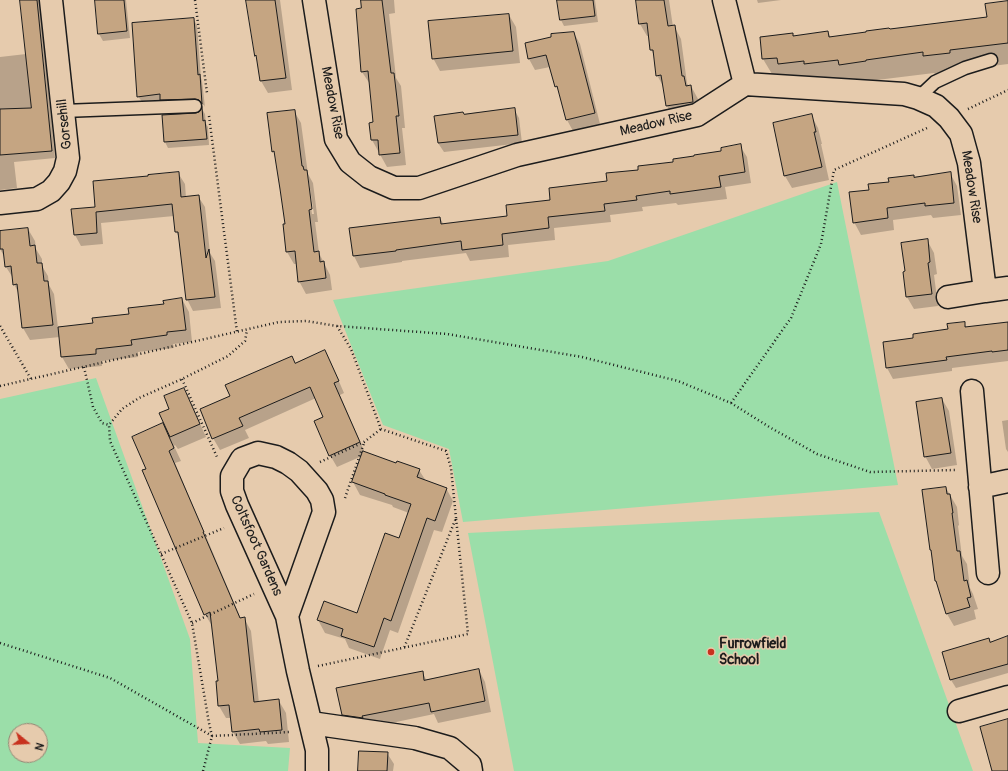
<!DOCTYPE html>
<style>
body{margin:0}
#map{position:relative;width:1008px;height:771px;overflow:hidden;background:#e6cbad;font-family:Pangolin,sans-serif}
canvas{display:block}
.north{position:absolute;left:8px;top:723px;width:40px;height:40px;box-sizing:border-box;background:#e6cbad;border:1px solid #958573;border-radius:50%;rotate:108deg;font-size:11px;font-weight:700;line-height:16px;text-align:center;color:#1c1c1c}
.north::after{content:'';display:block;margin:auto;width:14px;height:18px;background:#c8321e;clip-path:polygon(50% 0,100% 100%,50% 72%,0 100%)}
</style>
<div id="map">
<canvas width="1008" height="771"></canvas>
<div class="north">N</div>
</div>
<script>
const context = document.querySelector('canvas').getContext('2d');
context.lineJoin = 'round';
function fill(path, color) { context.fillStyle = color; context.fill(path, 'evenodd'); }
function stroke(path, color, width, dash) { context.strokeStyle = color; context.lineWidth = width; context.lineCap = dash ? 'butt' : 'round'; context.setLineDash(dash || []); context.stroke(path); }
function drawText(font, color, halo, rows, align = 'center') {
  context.font = font + ' Pangolin,sans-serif'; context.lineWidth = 3; context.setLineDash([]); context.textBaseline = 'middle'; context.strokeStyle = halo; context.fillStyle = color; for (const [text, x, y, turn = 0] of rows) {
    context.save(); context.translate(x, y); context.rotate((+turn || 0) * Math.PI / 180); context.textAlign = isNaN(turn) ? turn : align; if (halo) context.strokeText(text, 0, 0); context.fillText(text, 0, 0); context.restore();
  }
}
fill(new Path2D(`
 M837,182L898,485L463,522L449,449L383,425L333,300L608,261Z
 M96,378L190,639L198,743L290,748L288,771H0V399ZM16,731H40V755H16Z
 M879,512L973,771H514L468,533Z`), '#9bdea9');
fill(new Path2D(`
 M21,0H40V1L55,158L14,162L17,188L0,190V57L26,54Z
 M96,0H126L130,38L103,41L99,34Z
 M247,0H280L292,90L268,93L261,81L257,58L256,55Z
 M362,0H394L395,13L389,14L396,78L401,86L405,128H402L406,165L387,167L372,140L370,124L374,123L370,84L362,72L363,9Z
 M558,0H595L598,22L564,26L561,20Z
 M637,0H669L673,27L674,26L681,39L687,83L689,87L691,86L698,99L700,114L674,118L667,106L664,88L657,75L654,55L651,50L650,36H647L640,24Z
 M757,0H781L758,3Z
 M1008,2V64L961,70L936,76L934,73L877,80V81L775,79L763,59L761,37L792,34L794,36L828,32L831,38L988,17Z
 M509,15L516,27L520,63L440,71L433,58Z
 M193,19L197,25L201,78L202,81L205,107L204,105L199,104L165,105L162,100L142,102L138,96Z
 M574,33L580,44L600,124L573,131L567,120L560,94L556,86L550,67L535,70L529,59L526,44Z
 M202,109L205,114L206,124L208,127L209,145L168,148L165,142L163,116L200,113Z
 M514,109L519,118L522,143L444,152L438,143L435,117L464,115Z
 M294,111L301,123L308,174L313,183L318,222H315L319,253L330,275L332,290L306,294L299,281L297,264H294L287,252L286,225L276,156L273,151ZM306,174L308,176L314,214H312Z
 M811,115L818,128L822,144H821L829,180L792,188L785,176L774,124Z
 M740,146L747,157L751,183L725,187L727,199L678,205L676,203L642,207L643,211L610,215L611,222L554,228L555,240L508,245L509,257L470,261L466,253L402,261V262L360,268L354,256L440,218L444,225L508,217L551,201L639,171L723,152Z
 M178,173L185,184L186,198L198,196L205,207L210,253L215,261L221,308L193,311L187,299L180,239L176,232L174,216L101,223L103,244L81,246L75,235L72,210L96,208Z
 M950,173L957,186L961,215L933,218L931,215L893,220L894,230L861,235L854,222L870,190L890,183L914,176L915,178Z
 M28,229L35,241L36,249L42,259V266L48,276L49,285L54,294L58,328L94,324L130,315L182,299L189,312L192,342L173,344L174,348L138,352V357L102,361V366L69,369L62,357L60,337L30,340L23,328L19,294L14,284L13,278L6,267L5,258L0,249V232Z
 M927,240L934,253L937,274L934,275L938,306L914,309L907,297L906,272Z
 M964,323L967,328L1008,323V361L952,368V371L893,379L887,368L915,339L949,330Z
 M325,351L331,363L344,393L340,395L365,453L397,464L419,470L426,481L446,488L453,501L442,532L434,530L398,633L390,630L380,659L349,648L345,639L325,633L318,620L358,614L400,539L409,513L393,507L392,505L360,495L353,482L362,456L337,467L330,455L315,421L324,418L316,398L245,430L249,438L220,450L213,438L201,410L231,397L292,357L296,364Z
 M183,389L190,401L206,437L178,449L175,445L174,446L181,461L175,463L241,619L244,618L251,631L259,703L279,701L286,713L289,742L268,744L266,741L240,744L233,732L231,718H226L219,706V682L212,626L205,614L147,469L165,428L166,427L171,409Z
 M942,399L949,411L957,465L932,469L925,456Z
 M1008,420V452L1006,449L1002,421Z
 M946,488L957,507L959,525L958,526L962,556L967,564L970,588L973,594L978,609L974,610L976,619L954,626L947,614L931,550Z
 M1008,637V673L956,688L951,680L944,653L990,642Z
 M479,670L485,682L491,712L438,723L434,714L368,728L349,726L343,714L422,672L427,681Z
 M387,753L394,764L393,771H359Z`), '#0003');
const building = new Path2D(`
 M20,0H37L52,151L0,155V109L31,108Z
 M95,0H124L127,31L98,34Z
 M246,0H275L286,78L260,81L256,55L255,56Z
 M361,0H382L391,73H394L399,116H396L400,153L379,155L378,140H371L369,123L373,122L368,71L361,72L356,9L361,8Z
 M557,0H593L595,16L560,20Z
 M636,0H664L668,26L675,25L682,76H684L686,86L691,85L693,102L666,106L661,75L656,76L653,50H650L647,23L639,24Z
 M1008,1V43L950,50V53L923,56V52L866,60V61L839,65L838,60L804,64V61L778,64L777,58L762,59L760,37L793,33V36L828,31L829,37L866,32V31L889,28L890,29L987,17L985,4Z
 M509,14L513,51L432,59L428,21Z
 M194,18L198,75L200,74L202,104L199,100L195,99L160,100V94L137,97L132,23Z
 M574,32L595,113L566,120L557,86L555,87L546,55L528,59L525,43L551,37V34Z
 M202,107L203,121L205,120L207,139L164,142L162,115L196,113L199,112Z
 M515,108L518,135L438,143L434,116L463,112L464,114Z
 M295,110L302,166H303L304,170H307L312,209L309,210L314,252L319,251L320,262L324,261L326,278L298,282L295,251L286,252L283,224H285L280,189L274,151L272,152L267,113Z
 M812,114L816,132H814L822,167L784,176L773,123Z
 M741,144L745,172L719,176L721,187L670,194V191L636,196L637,200L604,204L605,211L548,217L549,228L502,234L503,245L462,250L461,241L396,250V251L353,256L349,228L440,217L441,224L507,216L506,205L550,200L549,188L607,181L606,173L638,170V166L673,162V159L694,156V155L721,151V148Z
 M179,172L181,197L199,195L206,258L209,249L215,297L186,300L178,232H175L172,204L96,212L97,233L74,235L71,209L95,207L93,181L148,176V175Z
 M951,172L954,203L925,206V203L887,208L888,218L853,223L849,192L869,190L868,184L889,182L888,178L914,175V177Z
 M28,228L30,246L35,245L37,263H42L44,281H48L53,325L22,328L17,284L13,285L11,266L5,267L3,249H0V231Z
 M928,239L930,262L928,263L932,294L906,297L903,272L905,271L901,243Z
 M182,298L186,330L167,332V335L131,340L132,345L96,349V354L61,357L58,327L93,323L92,318L129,314L128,308L164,304L163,301Z
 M965,322V327L1008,322V350L992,352V351L946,357L947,360L886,368L883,342L913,338V334L948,329L947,324Z
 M325,350L339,381L334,383L360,442L329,456L314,421L323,417L310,387L239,418L243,426L212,439L200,409L230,396L225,385L292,356L295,363Z
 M184,388L200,424L170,437L159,413L169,409L164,396Z
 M942,398L951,453L924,457L916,402Z
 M163,423L174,448L169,451L204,532H203L240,618L245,617L254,702L279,699L282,730L260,732L259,729L232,732L229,705L218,706L216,681H218L210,612L204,615L142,470L146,469L132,437Z
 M363,451L396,463L397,461L420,469L417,477L447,488L435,521L427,518L391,621L384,618L374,647L341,636L343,629L317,620L324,601L357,613L385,533L399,538L411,504L385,495V494L352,482Z
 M946,487L947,494H950L953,513H952L957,551H960L964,581L967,580L971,597L967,598L970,607L946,614L936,581H935L931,550H930L922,490Z
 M1008,636V664L950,680L942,652L989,638L990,642Z
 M479,669L485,701L431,712L429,703L362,716L363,718L342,715L336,688L423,671L424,680Z
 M1008,719V771H992L980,727Z
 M359,751L388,752L387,771H358Z`);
fill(building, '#c5a582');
stroke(building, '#1c1c1c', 1);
const service = new Path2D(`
 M918,98L935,82L965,68L991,60
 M63,111L195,106`);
const minor = new Path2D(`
 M314,0L336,139L350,162L369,177L394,188H419L517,155L697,115L745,84L904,94L918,98L936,106L949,118L961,134L969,163L985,291
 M724,0L745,84
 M0,203L37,199L51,191L59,182L65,171L68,158L51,0
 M948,297L985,291L1008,288
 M972,391L988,573
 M980,487L1008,481
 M287,616L324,512L322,500L317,491L299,471L288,463L276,457L258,453L242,459L232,476V491L237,505L287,616L298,671L317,750V771
 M959,711L1008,697
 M311,723L415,738L450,748L470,765L471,771`);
stroke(service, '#1c1c1c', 15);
stroke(minor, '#1c1c1c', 25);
stroke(new Path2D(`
 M195,0L207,93
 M968,109L1008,90
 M209,116L237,332
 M0,326L31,379
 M337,326L351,349L381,429L446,451L451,468L456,518
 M84,367L93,407L102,423L109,425
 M182,379L217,457
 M0,386L279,322L306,321L337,326L447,334L582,357L678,381L731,403L771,428L817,454L870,472L956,470
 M731,403L791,318L821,244L834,170L927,128
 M320,462L364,442L381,429
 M345,498L364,443
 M161,554L224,528
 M192,623L254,594
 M0,643L110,678L212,736
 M318,666L468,634L456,518L404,648
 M212,736L209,723L192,623L110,441L109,425L122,409L139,398L182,379L228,356L245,341L247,330
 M203,771L212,736L290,732`), '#1c1c1c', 2.5, [1, 3]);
stroke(service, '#e6cbad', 12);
stroke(minor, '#e6cbad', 22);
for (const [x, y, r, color] of [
 [711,652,4,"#c8321e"]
]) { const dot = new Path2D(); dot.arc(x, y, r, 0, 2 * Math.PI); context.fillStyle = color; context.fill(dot); stroke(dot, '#e6cbad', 1.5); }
drawText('14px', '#1c1c1c', '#e6cbad', [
 ["Meadow Rise",332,103,79],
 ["Gorsehill",65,124,-96],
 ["Meadow Rise",656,124,-13],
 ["Meadow Rise",971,187,81],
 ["Coltsfoot Gardens",256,546,66]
]);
drawText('bold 14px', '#1c1c1c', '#e6cbad', [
 ["Furrowfield",719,644],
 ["School",719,660]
], 'left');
</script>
